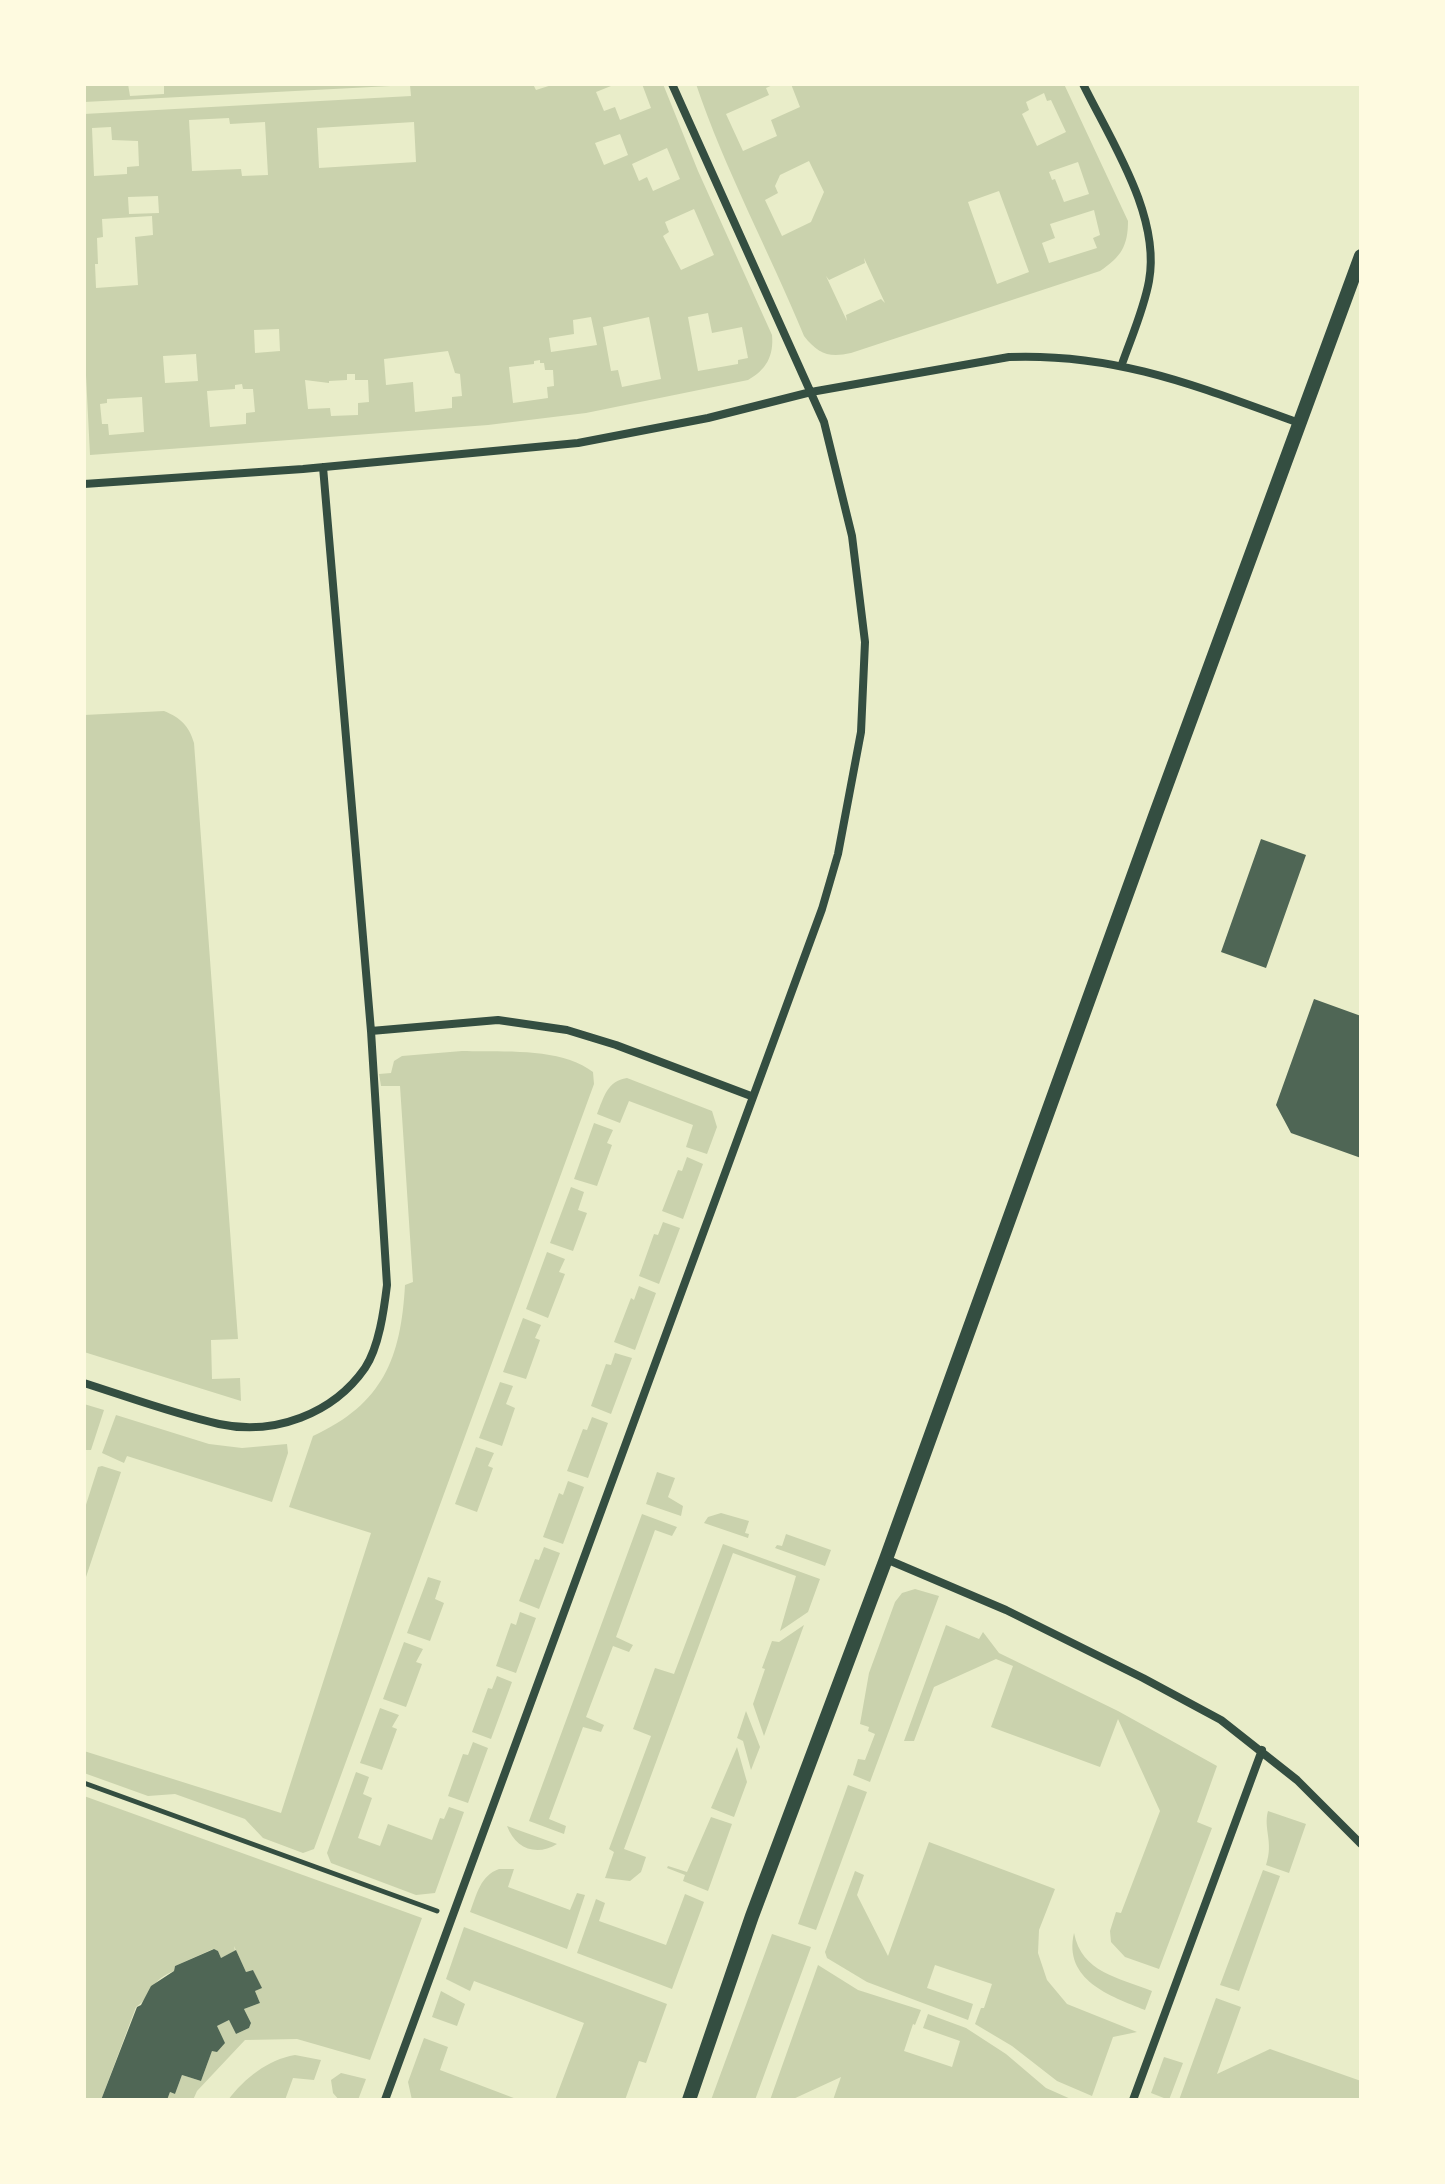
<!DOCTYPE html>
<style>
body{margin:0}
#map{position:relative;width:1445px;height:2184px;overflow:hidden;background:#e9edc9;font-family:Georgia,serif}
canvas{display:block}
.frame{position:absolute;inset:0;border:86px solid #fefae0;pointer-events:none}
</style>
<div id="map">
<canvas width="1445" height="2184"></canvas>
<div class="frame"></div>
</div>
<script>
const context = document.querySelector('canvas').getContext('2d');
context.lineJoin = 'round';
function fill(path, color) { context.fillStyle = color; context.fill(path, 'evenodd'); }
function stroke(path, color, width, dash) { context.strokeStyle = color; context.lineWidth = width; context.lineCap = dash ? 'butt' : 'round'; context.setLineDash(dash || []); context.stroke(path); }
fill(new Path2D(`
 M84,84H128L130,96L164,94V84H533L536,90L555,84H616L596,92L604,111L615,107L620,120L651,108L642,84H663L698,171L772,335C774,356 766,370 748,380L586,413L488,425L90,455L84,336V114L411,96L410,85L84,102ZM229,118L230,124L265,122L268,175L242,176L241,169L192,171L189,120ZM414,122L416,162L319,168L317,128ZM111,127L112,140L138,141L139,166L127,167V174L94,176L92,128ZM620,134L628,155L604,165L595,143ZM667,148L680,179L653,191L647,177L639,181L632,164ZM158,196L159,213L129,214L128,197ZM694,209L714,255L681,270L663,236L669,232L665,222ZM152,216L153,235L135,237L138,285L96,288L95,264H98L97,238L103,237L102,219ZM708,313L712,333L742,327L748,358L738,360V364L698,371L688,317ZM591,317L597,345L551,352L549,338L574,334L573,320ZM649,317L661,379L622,387L618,370L611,371L603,327ZM279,329L280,351L255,353L254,330ZM448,351L455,373L460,374L462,396L452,397V408L415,412L413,382L386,385L384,359ZM196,354L198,381L165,383L163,356ZM540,360V363H544L545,370H553L554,386L547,387L548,398L513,403L509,367L534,364V361ZM347,374H355V380H368L369,402L358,403V415L331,416L330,408L308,409L305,380L329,383V381L347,380ZM242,384L243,389H253L255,412L246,413V424L210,427L207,391L235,389V385ZM142,397L144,432L109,435L108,424H102L100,404L107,403V399Z
 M696,84H775L766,88L769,95L726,114L743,151L777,136L771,120L800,107L791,84H1064L1128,221C1128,246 1121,257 1100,271L851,353C829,358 818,354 804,336C769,251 725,170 696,84ZM1044,93L1047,101L1051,100L1066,132L1037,146L1022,114L1029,110L1026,102ZM809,161L824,192L811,222L782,236L765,200L778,193L775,186L780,175ZM1078,162L1089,194L1064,202L1055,179L1052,180L1049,172ZM999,191L1029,272L997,284L968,202ZM1094,210L1100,235L1093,238L1097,248L1049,263L1042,243L1055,238L1050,224ZM864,258L885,303L881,299L846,315L847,321L826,276L829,280L865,263Z
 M164,711C181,718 189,726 194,743L238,1339L211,1340L212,1379L240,1378L241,1401L84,1352V715Z
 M462,1051C500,1052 562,1047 593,1072L594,1084L314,1849L303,1853L263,1838L245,1819L175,1794L148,1796L84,1773V1751L281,1813L371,1533L289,1507L313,1436C383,1404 401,1358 405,1285L413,1282L400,1086H381L379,1074L391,1073L394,1061L402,1056Z
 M627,1078L712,1111L717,1127L707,1154L686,1147L693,1125L629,1101L620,1123L597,1114C604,1097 607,1081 627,1078Z
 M594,1123L613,1130L607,1143L612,1145L597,1186L574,1179Z
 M687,1157L703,1164L683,1219L662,1211L678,1170L682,1171Z
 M571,1187L584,1192L578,1210L587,1213L573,1251L550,1243Z
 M663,1222L680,1228L659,1284L639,1276L654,1234L658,1235Z
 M547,1252L565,1259L559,1272L565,1274L548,1318L526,1309Z
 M639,1286L656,1293L635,1350L614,1342L631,1298L634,1300Z
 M523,1318L541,1325L535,1338L540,1340L526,1379L503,1372Z
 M615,1353L632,1358L611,1414L591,1406L606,1364L611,1365Z
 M500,1382L513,1386L506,1404L515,1408L502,1446L479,1438Z
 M84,1404L104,1410L91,1450H84Z
 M116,1415L209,1444L242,1448L287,1444L288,1453L272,1502L127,1456L124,1463L102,1453Z
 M592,1417L608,1423L588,1478L567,1471L583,1429L587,1430Z
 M476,1447L494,1453L488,1466L493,1468L477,1512L455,1504Z
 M102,1466L121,1472L84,1583V1511L98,1467Z
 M657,1472L675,1478L668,1497L683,1506L681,1516L646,1504Z
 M568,1481L584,1487L563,1544L543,1537L559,1493L563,1495Z
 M721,1513L749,1521L745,1533L749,1534L748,1538L704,1523L708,1517Z
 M642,1514L677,1527L672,1536L655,1530L616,1637L633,1645L629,1652L613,1646L586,1717L604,1725L601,1732L583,1727L549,1819L566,1826L564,1834L529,1821Z
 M786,1534L831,1550L825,1566L775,1548L777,1545L782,1546Z
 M723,1544L820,1579L808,1612L780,1631L796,1576L733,1553L624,1849L646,1857L641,1872L630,1881L605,1878L614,1852L609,1849L651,1736L633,1729L655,1668L674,1674Z
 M544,1547L560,1553L539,1609L519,1601L535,1559L539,1560Z
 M428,1577L441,1581L435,1599L444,1603L430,1641L407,1633Z
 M915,1589L939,1596L870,1782L853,1775L858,1759L865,1760L875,1734L868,1731L869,1727L860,1724L869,1673L895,1602L902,1593Z
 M520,1612L536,1618L516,1673L496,1666L511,1623L516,1625Z
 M804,1625L764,1736L753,1704L765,1669L762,1668L772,1641L779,1642Z
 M946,1625L979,1639L983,1632L999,1653L1118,1711L1217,1766L1197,1822L1212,1828L1159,1969L1125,1957L1111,1942L1110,1931L1116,1912L1121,1913L1160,1811L1118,1719L1100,1767L991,1727L1013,1666L996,1659L934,1687L914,1741H904Z
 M404,1642L423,1649L416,1662L422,1664L406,1707L383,1699Z
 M497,1676L512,1682L491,1739L472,1732L488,1688L492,1689Z
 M380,1708L399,1715L392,1727L397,1729L382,1770L360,1763Z
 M746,1711L760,1747L751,1770L743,1741L737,1738Z
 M473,1742L488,1748L468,1803L448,1796L463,1754L468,1755Z
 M737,1747L747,1782L734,1817L711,1808Z
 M356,1772L369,1777L363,1794L372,1798L358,1838L380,1846L388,1824L432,1840L440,1818L444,1819L449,1807L464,1812L435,1893L416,1895L331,1863L327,1853Z
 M848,1785L867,1792L816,1930L798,1924Z
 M84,1796L422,1918L370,2060L297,2039L245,2040L197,2091L193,2100H167L170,2092L175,2094L182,2075L201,2081L212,2051H217V2026L229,2020L236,2034L249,2028L251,2023L244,2009L260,2003L255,1991L261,1988L253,1970L246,1972L234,1946L235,1951L221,1958L218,1951L213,1949L175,1966L174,1971C147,1982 152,1997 136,2007L101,2100H84Z
 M1268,1811L1306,1824L1289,1873L1266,1865C1274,1842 1263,1829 1268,1811Z
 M711,1817L732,1824L708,1891L683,1881L685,1875L667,1868L668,1866L687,1872Z
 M507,1826L557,1844C536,1857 515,1848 507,1826Z
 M929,1842L1055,1889L1039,1930L1038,1953L1047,1980L1067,2004L1137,2032L1113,2037L1092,2096L1057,2081L1012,2046L975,2024L981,2008H984L992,1984L935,1965L927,1988L973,2004L968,2020L867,1982L827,1958L825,1952L855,1871L864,1875L857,1895L888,1956Z
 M499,1869H514L508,1887L570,1910L577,1893L585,1895L567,1949L470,1912C477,1894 480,1876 499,1869Z
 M1263,1870L1280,1876L1239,1991L1220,1985Z
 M685,1894L704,1902L672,1989L577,1953L596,1899L605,1903L599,1921L666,1945Z
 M464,1927L667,2004L646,2063L639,2061L625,2100H555L584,2023L474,1981L470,1991L446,1979Z
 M1074,1933C1082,1973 1118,1977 1152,1991L1145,2010C1110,1996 1063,1980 1074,1933Z
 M772,1934L811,1947L755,2100H711Z
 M818,1965L858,1990L921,2010L915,2025L913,2024L904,2051L952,2067L960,2041L923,2028L928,2014L966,2028L1006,2054L1046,2088L1073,2100H833L841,2077L791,2100H770Z
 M441,1991L465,2004L457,2026L432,2017Z
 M1216,1998L1241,2007L1217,2074L1270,2049L1361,2081V2100H1179Z
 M424,2038L448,2047L440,2070L519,2100H412L408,2082Z
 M295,2055L321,2060L314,2080L293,2078L285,2100H228C245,2078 267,2060 295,2055Z
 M1164,2057L1183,2063L1169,2100L1151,2093Z
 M341,2073L366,2079L358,2100H339L333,2093L331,2080Z`), '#cad2ad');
fill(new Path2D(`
 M1261,839L1306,855L1266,968L1221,952Z
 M1314,999L1361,1016V1158L1291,1133L1276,1105Z
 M214,1949L218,1951L221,1958L236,1950L246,1972L253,1970L262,1988L255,1991L260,2003L244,2009L251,2023L249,2028L236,2034L229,2020L217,2026L225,2043L217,2052L212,2051L201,2081L182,2075L175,2094L170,2092L167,2100H101L137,2007L141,2005L151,1986L174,1971L175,1966Z`), '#4f6655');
stroke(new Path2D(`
 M84,1783L437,1911`), '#344e41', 5);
stroke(new Path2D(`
 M1083,84C1111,141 1161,216 1149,281C1144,309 1131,338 1122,364
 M84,484L303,469L578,443L708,418L811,392L1009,357C1118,353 1199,387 1299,423
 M371,1031L498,1020L567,1030L616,1045L751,1096
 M84,1383C128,1397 174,1414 219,1424C274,1436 333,1414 365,1368C379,1347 384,1310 387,1285L371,1031L323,467
 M886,1559L1006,1610L1143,1678L1221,1720L1297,1780L1361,1844
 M385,2100L822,909L838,854L861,732L865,642L852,536L824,422L672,84
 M1133,2100L1262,1750`), '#344e41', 8);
stroke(new Path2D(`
 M689,2100L752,1916L886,1559L1155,816L1361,256`), '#344e41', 14);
</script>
